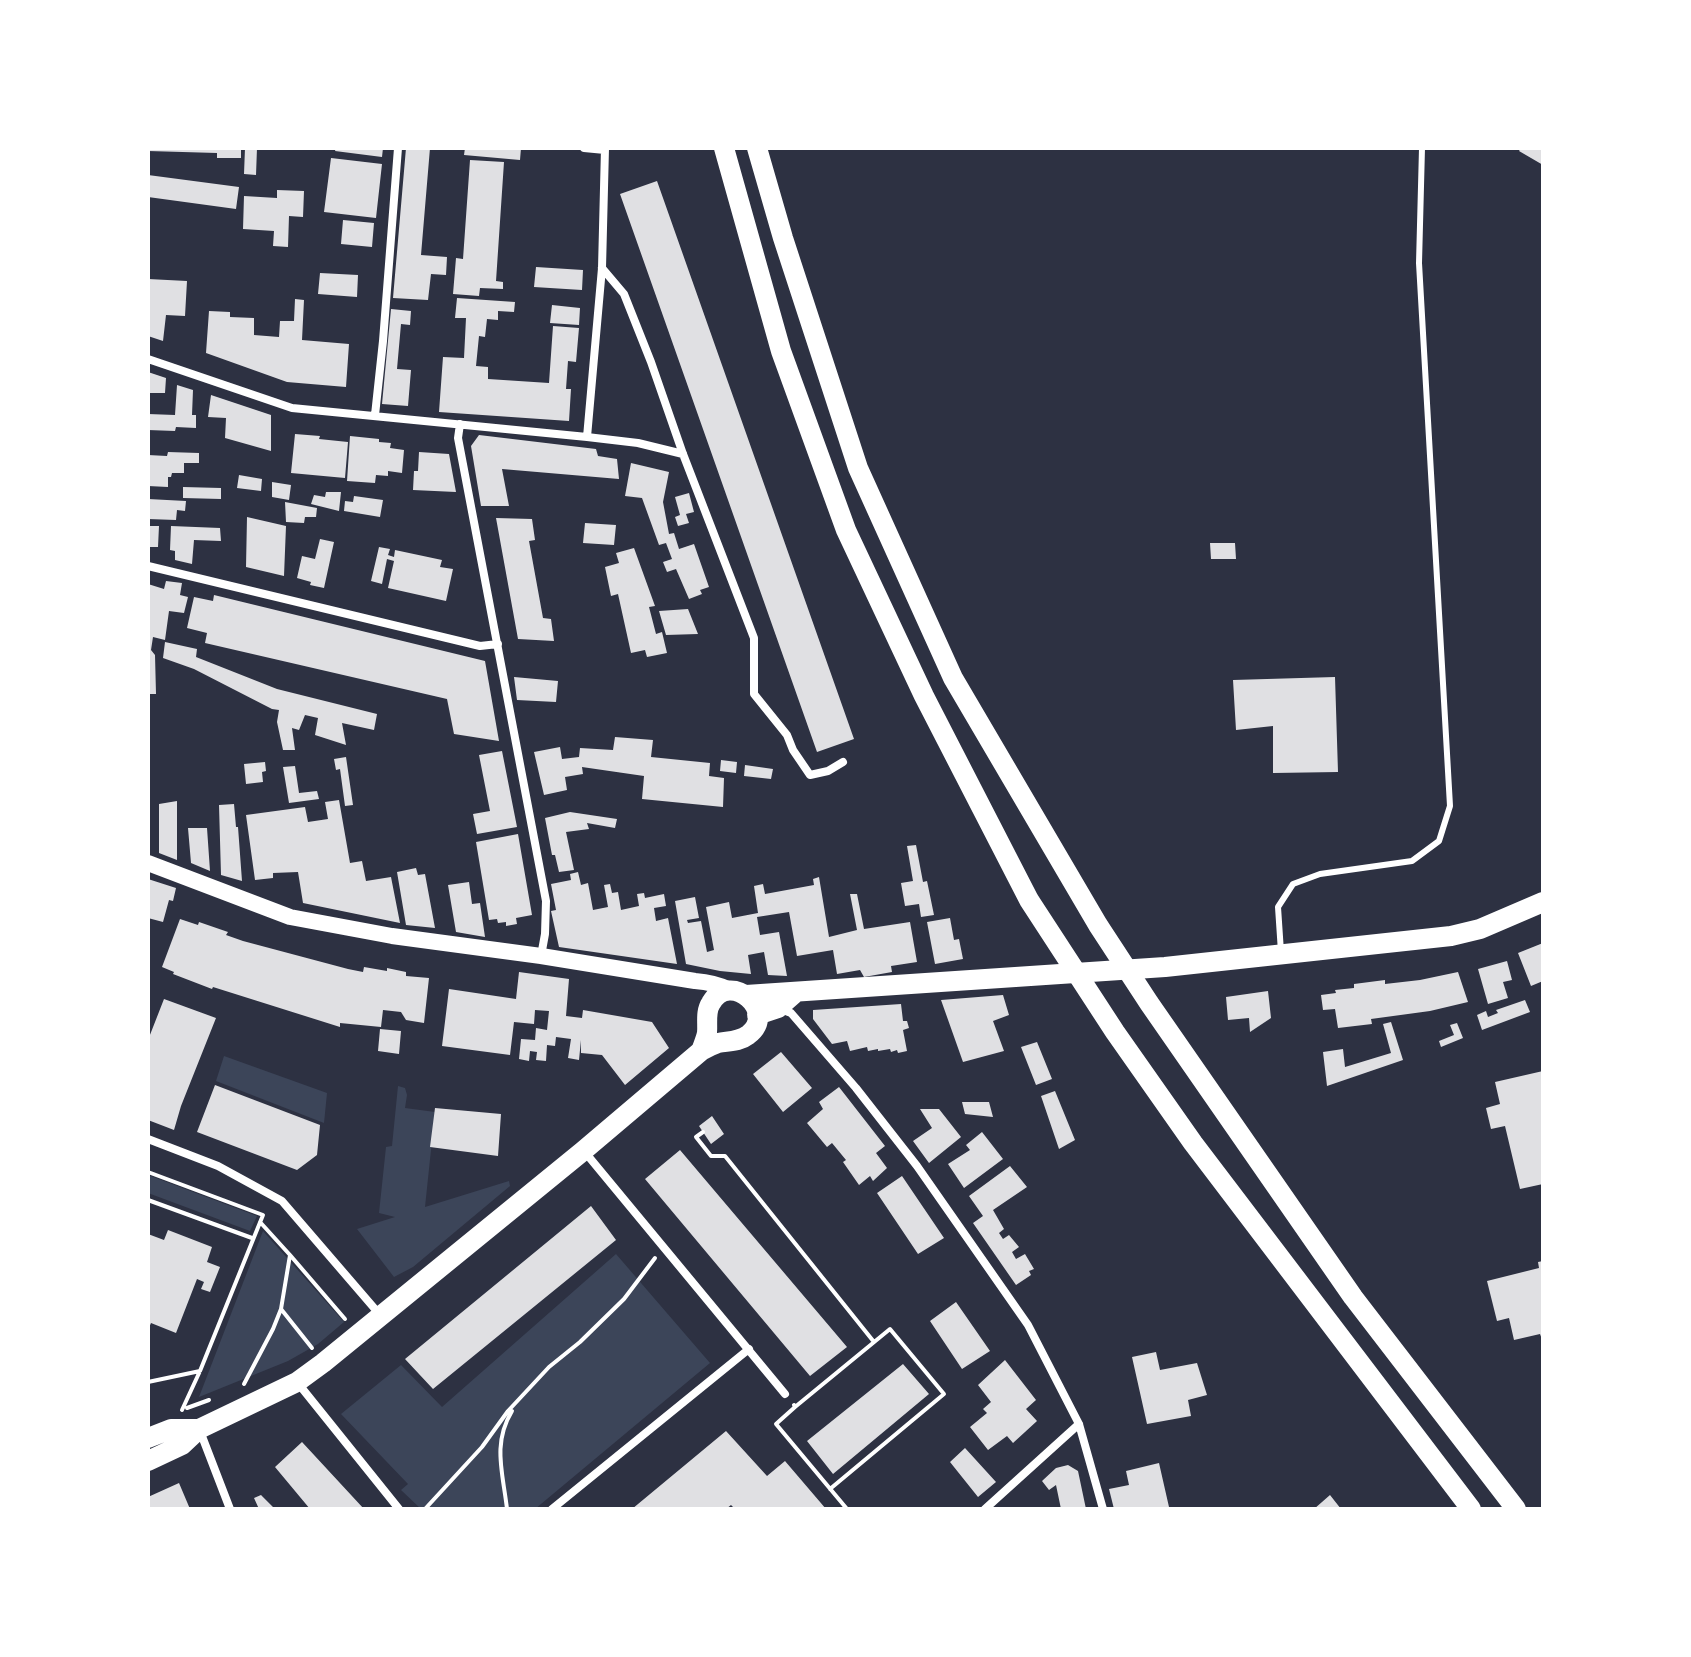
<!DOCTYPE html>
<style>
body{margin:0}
#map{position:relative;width:1691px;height:1657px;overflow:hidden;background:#2d3142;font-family:"Work Sans",sans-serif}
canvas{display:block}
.frame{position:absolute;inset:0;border:150px solid #fff;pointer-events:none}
</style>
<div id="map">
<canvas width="1691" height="1657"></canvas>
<div class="frame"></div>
</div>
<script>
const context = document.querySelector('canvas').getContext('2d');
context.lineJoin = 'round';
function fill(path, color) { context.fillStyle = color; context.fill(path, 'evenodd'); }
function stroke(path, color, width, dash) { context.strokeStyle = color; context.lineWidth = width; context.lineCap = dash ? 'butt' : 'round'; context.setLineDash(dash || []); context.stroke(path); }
fill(new Path2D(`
 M224,1056L327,1093L324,1123L216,1081Z
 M398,1086L405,1088L407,1095L405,1108L435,1112L425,1207L509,1181L510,1186L413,1267L394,1277L357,1229L395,1217L379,1213L386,1147L392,1146Z
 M148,1175L257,1216L250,1231L148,1193Z
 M263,1231L344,1322L318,1344L288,1361L199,1397Z
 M616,1254L710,1363L535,1509H421L401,1490L408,1484L341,1414L401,1365L442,1407Z`), '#3c4559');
fill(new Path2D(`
 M148,148H241V158H217V153L148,151Z
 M245,148H257L256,175L244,174Z
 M336,148H383L382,157L335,151Z
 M406,148H430L421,255L447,257L446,275L431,274L428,300L393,298Z
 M465,148H521L520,160L464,155Z
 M1521,148H1543V165L1519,151Z
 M331,158L382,164L376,218L324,212Z
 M470,160L504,162L496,281L503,282V289L480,288L479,296L453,294L456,258L463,259Z
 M148,175L239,187L236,209L148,197Z
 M657,181L854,739L817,752L620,194Z
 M277,190L304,191L303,217L289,216L288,247L273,246L274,231L243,229L244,196L277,198Z
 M343,220L374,223L372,247L341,244Z
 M536,267L583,270L582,290L534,287Z
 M320,273L358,275L357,297L318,294Z
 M148,279L187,281L185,316L166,315L163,341L148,336Z
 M457,298L515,302L514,312L498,311V320L487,319L485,337L479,336L476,366L488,367V379L549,383L553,326L579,328L576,362L568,361L566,389H571L569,421L439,412L443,357L464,358L466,318H455Z
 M295,299L304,300L302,340L349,344L346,387L287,382L206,353L209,311L230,312V317L254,318V335L279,337L280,321H294Z
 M552,305L580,308L579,325L550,323Z
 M391,309L411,311L410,325L401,324L397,369L411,370L408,406L382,404Z
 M148,372L166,378L165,393H148Z
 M177,385L193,390L192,415H196V428L176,427L175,431L148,430V414L175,415Z
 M211,395L271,415V451L225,438L226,418L208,417Z
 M295,434L320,436L319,439L348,442L345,478L291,473Z
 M479,435L596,449L598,456L617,459L619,479L502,469L509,506H481L471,446Z
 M350,436L379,439V442L391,443L390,448L404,450L402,473L388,471V476L376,475L375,483L347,481Z
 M168,452L199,453V463H184V473H172L171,477H168V487L148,486V455L167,456Z
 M419,452L449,454L456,492L413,490L414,471H418Z
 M631,463L669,472L663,502L669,534L674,533L679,549L694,544L709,587L700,590L702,594L689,599L676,569L667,572L663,562L672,559L666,543L659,545L642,498L625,496Z
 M239,475L262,479L261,491L237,488Z
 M272,482L291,485L289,500L272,497Z
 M183,487L221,488V499L183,498Z
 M326,492H341L339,511L311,504L314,495L325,497Z
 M689,493L694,512L686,514L689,523L678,526L675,517L680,515L675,497Z
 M354,496L383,500L380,517L344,511L345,501L353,502Z
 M148,499L186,501L185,511L177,510L176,520L148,519Z
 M285,502L317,508L316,517H305L304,523L286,522Z
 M247,517L286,526L284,576L246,567Z
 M496,518L532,519L535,540L529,541L543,618L551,619L554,641L518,639Z
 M585,523L616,525L614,545L583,543Z
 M148,526H159L158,547H148Z
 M171,526L220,528L221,541L194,540L192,564L175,560V551L170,550Z
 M320,539L334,542L324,588L310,585L311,582L297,578L302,556L315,559Z
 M1210,543H1235L1236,559H1211Z
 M379,547L390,549L388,555L394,557L395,550L442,560L440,567L453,569L446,601L388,588L394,561L387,559L382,584L371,581Z
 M634,548L655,606L649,607L656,634L662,632L667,653L647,657L645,650L631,653L618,594L611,596L605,567L619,563L616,553Z
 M166,581L182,583L180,595L188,597L184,613L169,611L165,640L153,637L151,650L155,655L156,694H148V584L164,589Z
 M214,595L485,661L499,741L454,734L447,699L205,643L207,633L187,628L194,597L213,601Z
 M688,609L698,634L666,635L659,611Z
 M165,642L197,649L196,657L277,689L377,714L374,730L342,723L346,745L315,735L318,718L305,715L299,730L292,728L295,750H283L277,722L279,710L272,709L194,669L163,658Z
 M514,677L558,681L556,702L517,700Z
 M1335,677L1338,772L1273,773V726L1236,730L1233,680Z
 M615,737L653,740L651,757L710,763L709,776L724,778L723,807L642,799L644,776L582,767L583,774L565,777L567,790L544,795L534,752L560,747L562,759L579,757L580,748L613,750Z
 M502,751L517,827L477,834L473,814L490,811L479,755Z
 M346,757L353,805L345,806L340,769L336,770L334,759Z
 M721,760L737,762L736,773L720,771Z
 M265,762L266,771L262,772L263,782L246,784L244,764Z
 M745,765L773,769L771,779L744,776Z
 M295,766L299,793L317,791L319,799L289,803L283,767Z
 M339,800L350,863L362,861L366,881L391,877L400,923L303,903L298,872L273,873V878L255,880L246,815L305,807L308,822L328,819L325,802Z
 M177,801V860L159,853V804Z
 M234,804L236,827H238L242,881L221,875L219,805Z
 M570,812L617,819L615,828L587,823L589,829L566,832L574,870L559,872L555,855H552L545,818Z
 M188,828H207L210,871L191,863Z
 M518,834L532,915L516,918L517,924L506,926V922L498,923L497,919L489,920L476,842Z
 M916,845L923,882L927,881L934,915L921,917L919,904L905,906L901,883L913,881L907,846Z
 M416,868L418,875L425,874L435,928L406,925L397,872Z
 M578,872L581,885L588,883L593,910L608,907L604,885L610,884L612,893L618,892L621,910L639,906L637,894L644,893L645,898L664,894L666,906L654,908L656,921L668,918L677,964L559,947L551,911L556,910L551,884L571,880L570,874Z
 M819,877L829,937L857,930L850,894H857L864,929L910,922L917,962L891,966L892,972L864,977L860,970L837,974L833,950L797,956L789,912L757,917L760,935L779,932L787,976L768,975L764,952L748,955L751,974L720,971L686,964L675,901L695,897L699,918L687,920L688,923L701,921L707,952L714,950L706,907L729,902L732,918L758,913L754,886L763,884L765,894L814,885L813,879Z
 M148,879L176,888L173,901L169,900L163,922L148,918Z
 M469,882L472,904L480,903L485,937L456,932L448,885Z
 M950,918L954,940L959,939L963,959L935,964L927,922Z
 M180,919L198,925L199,922L228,932L226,935L243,941L348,969L363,972L364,967L387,971V968L406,972V976L429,978L424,1023L406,1020L401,1012L383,1010L381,1027L340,1023V1027L213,987L212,989L173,974L174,972L162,967Z
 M1543,943V981L1531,986L1518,953Z
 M1507,961L1512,980L1503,982L1508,998L1488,1004L1478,969Z
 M519,972L569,979L566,1016L582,1018L583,1010L652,1022L669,1048L625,1085L602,1055L581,1053V1040L579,1060L568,1058L571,1039L556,1037L555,1046L547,1045L546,1061L536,1060L537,1052L530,1051L529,1061L519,1059L521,1039L535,1040L536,1028L547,1030L549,1011L535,1010L534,1024L514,1022L510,1055L442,1046L449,989L516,999Z
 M1458,972L1468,1002L1430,1011L1371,1019L1372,1024L1338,1028L1335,1009L1323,1010L1321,995L1336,993L1335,990L1354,988V984L1385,980V984L1420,980Z
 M1268,991L1271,1018L1250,1032L1249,1018L1228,1020L1226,997Z
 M1003,995L1009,1015L993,1021L1004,1051L963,1062L941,1000Z
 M164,999L216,1018L181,1106L174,1130L148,1120V1040Z
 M1525,1000L1530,1012L1482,1030L1477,1015L1486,1011L1488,1017L1498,1013L1496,1010Z
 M901,1004L903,1021H907L909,1028L903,1030L907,1051L898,1053L897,1050L891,1052L890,1049L878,1051V1049L868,1051L867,1047L850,1051L847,1041L832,1044L813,1019V1010Z
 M1391,1022L1403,1060L1327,1086L1323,1052L1343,1049L1345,1067L1391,1053L1383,1024Z
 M1457,1023L1463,1038L1441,1047L1439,1041L1454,1035L1450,1025Z
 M380,1029L401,1031L399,1054L378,1051Z
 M1037,1042L1052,1079L1036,1085L1021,1047Z
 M781,1052L812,1088L783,1112L753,1074Z
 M1543,1071V1184L1520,1189L1505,1126L1491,1129L1486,1108L1500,1104L1495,1082Z
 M215,1085L320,1125L317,1155L297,1170L197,1132Z
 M839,1087L885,1146L876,1153L887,1168L873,1181L870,1176L859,1185L843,1162L846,1160L832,1143L827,1147L807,1123L823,1109L819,1102Z
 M1055,1091L1075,1140L1059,1149L1041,1096Z
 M962,1102H989L993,1117L965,1114Z
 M435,1108L501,1114L498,1156L430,1147Z
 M920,1109H939L961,1137L929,1163L913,1141L932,1128Z
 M712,1116L724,1134L711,1144L699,1126Z
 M982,1132L1003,1159L964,1188L948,1164L970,1150L966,1145Z
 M680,1150L847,1347L810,1376L645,1179Z
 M1010,1166L1027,1187L993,1210L1004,1229L999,1233L1003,1239L1009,1235L1019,1247L1012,1252L1016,1259L1025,1254L1034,1269L1029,1271L1031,1275L1016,1285L973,1223L983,1216L969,1196Z
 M902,1176L944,1238L918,1254L877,1193Z
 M591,1206L616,1240L433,1389L405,1359Z
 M168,1230L212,1247L207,1262L220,1267L210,1292L201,1289L204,1282L197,1279L176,1333L151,1323L148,1330V1234L164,1240Z
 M1543,1261V1342L1540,1334L1514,1340L1509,1318L1497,1321L1487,1281L1539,1268L1538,1262Z
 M956,1302L990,1351L962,1369L930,1321Z
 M1156,1352L1160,1370L1197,1363L1207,1395L1188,1400L1191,1416L1147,1424L1132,1357Z
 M1005,1360L1036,1400L1026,1409L1037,1421L1013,1443L1007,1436L988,1450L970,1427L987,1413L983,1409L991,1402L978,1385Z
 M903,1364L929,1394L833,1474L807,1441Z
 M726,1431L767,1476L785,1461L826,1509H735L731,1505L726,1509H632Z
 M302,1442L364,1509H310L275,1467Z
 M965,1448L996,1482L978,1497L950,1462Z
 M1159,1463L1169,1507L1158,1509H1114L1109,1489L1129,1485L1126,1471Z
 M1068,1465L1078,1471L1086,1509H1061L1056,1485L1049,1490L1042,1481L1056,1468Z
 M179,1483L190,1509H148V1497Z
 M261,1495L275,1509H259L254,1498Z
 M1330,1495L1341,1509H1314Z`), '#e0e0e3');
stroke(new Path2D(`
 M703,1132L696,1137L711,1156H725L874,1342
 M148,1172L263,1215L200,1371L182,1410
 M148,1200L252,1238
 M260,1222L290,1255
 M281,1309L312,1348
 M148,1382L200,1371
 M244,1384L273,1329L281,1309L290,1255L345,1319
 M794,1405L795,1407L776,1424L847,1509
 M795,1407L890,1329L944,1394L830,1489
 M187,1408L209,1400
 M425,1509L482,1447L508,1411L549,1367L580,1342L624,1299L655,1258
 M507,1509C503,1473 492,1444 512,1411`), '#fff', 4);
stroke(new Path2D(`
 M1281,952L1278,907L1293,884L1320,874L1412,861L1439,841L1450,806L1419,263L1422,148`), '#fff', 6);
stroke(new Path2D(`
 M584,148L605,150
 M602,268L624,294L651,362L683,454L754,638V694L787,735L793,750L810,775L828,771L843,762
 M148,359L292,408L587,437L638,443L683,454
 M375,415L383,341L398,148
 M460,424L458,438L546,901L545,934L541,956
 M587,437L602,268L605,148
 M148,566L480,646L498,644
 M778,1008L791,1013L856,1088L917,1166L1028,1325L1079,1424L1103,1509
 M148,1139L218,1166L282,1201L381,1316
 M584,1151L785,1394
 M297,1382L399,1509
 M200,1431L230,1509
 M552,1509L749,1349
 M985,1509L1079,1424`), '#fff', 8);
stroke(new Path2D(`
 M148,863L290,917L392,936L541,956L695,981C709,982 718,984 730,990`), '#fff', 16);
stroke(new Path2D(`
 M746,995L1165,967L1451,936L1480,929L1543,902
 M757,1015L778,1008L795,993
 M148,1438L171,1429H199
 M148,1461L182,1445L199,1429L297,1382L323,1363L583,1151L701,1051C706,1048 712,1045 718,1043C728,1041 739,1042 748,1035C779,1012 730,969 711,1003C705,1012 708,1023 707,1033C706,1039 703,1045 701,1051`), '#fff', 20);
stroke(new Path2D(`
 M724,148L781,351L846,530L924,696L1029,900L1115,1032L1193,1143L1471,1509
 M757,148L783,238L858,468L953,678L1098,925L1149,1003L1353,1297L1516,1509`), '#fff', 20);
</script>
